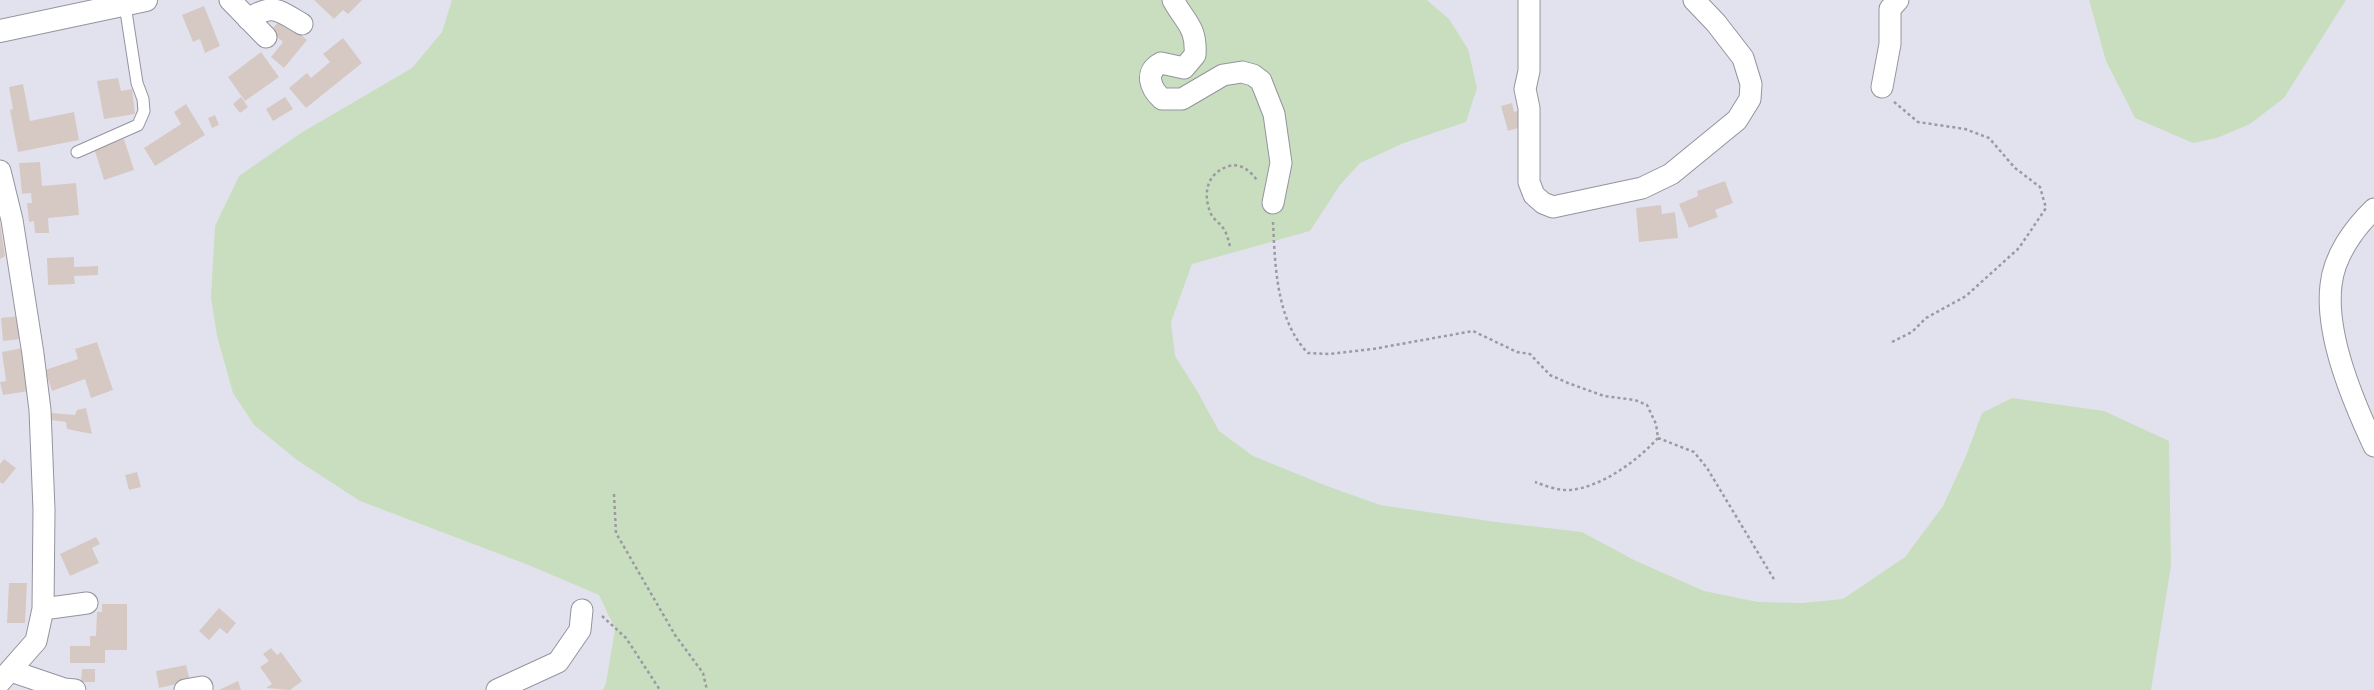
<!DOCTYPE html>
<style>
body{margin:0}
canvas{display:block;background:#e2e2ee}
</style>
<canvas width="2374" height="690"></canvas>
<script>
const context = document.querySelector('canvas').getContext('2d');
context.lineJoin = 'round';
function fill(path, color) { context.fillStyle = color; context.fill(path, 'evenodd'); }
function stroke(path, color, width, dash) { context.strokeStyle = color; context.lineWidth = width; context.lineCap = dash ? 'butt' : 'round'; context.setLineDash(dash || []); context.stroke(path); }
fill(new Path2D(`
 M452,0H1427L1449,19L1468,49L1477,88L1466,122L1404,143L1360,163L1340,185L1310,231L1192,264L1171,322L1175,356L1196,389L1219,431L1253,456L1327,486L1380,505L1496,522L1582,532L1634,560L1704,591L1758,602L1802,603L1843,599L1905,557L1943,506L1966,456L1982,413L2012,398L2104,411L2169,441L2171,566L2151,690H603L606,683L615,629L599,595L526,564L360,501L297,460L254,425L233,393L217,336L211,297L215,226L239,176L301,133L412,68L442,32Z
 M2089,0H2346L2284,98L2250,124L2217,138L2193,143L2135,118L2106,61Z`), '#c9debf');
fill(new Path2D(`
 M314,0H362L348,14L343,10L334,19Z
 M204,6L220,46L205,53L200,39L193,42L182,15Z
 M282,18L307,40L284,68L271,57L283,42L270,31Z
 M343,38L362,63L306,108L289,88L307,73L311,78L330,62L323,54Z
 M261,52L279,77L245,101L228,77Z
 M118,78L121,91L132,89L135,114L104,119L97,81Z
 M23,84L30,121L74,112L79,140L18,152L10,110L13,109L9,87Z
 M241,97L248,107L240,113L233,104Z
 M285,97L293,109L273,121L266,109Z
 M1512,103L1514,112L1521,110L1525,126L1508,131L1501,106Z
 M186,104L205,135L155,166L144,148L181,124L174,112Z
 M215,115L219,125L212,128L208,118Z
 M124,139L134,170L104,180L94,148Z
 M40,162L42,186L76,183L79,215L48,218L49,233H35L34,221L29,222L27,203H32L31,193L22,194L19,163Z
 M1725,181L1733,203L1715,210L1718,217L1689,228L1679,204L1698,196L1697,191Z
 M1661,205L1662,214L1675,212L1678,238L1639,242L1636,208Z
 M0,222L5,256L0,259Z
 M74,257V267L98,266V275L74,276L75,284L48,285L47,258Z
 M19,316L22,339L3,341L1,318Z
 M97,342L113,390L91,398L85,379L52,391L45,370L78,359L75,349Z
 M23,348L29,391L3,395L0,382L6,381L2,352Z
 M86,408L92,434L67,429L66,422L51,420V413L75,415L77,410Z
 M4,459L16,468L3,484L0,482V464Z
 M137,472L141,487L129,490L125,475Z
 M96,537L100,544L92,548L99,563L70,576L60,554Z
 M9,583H27L25,623H7Z
 M102,604H127V650H105V663H70V646H90V636H96L97,612H102Z
 M219,608L236,623L227,634L220,628L209,640L199,631Z
 M271,648L277,655L281,652L302,681L290,690L266,688L272,684L260,667L269,661L263,654Z
 M186,665L190,681L159,688L156,671Z
 M82,669H95V682H81Z
 M238,681L241,690H219Z`), '#d6c9c4');
const lane = new Path2D(`
 M77,152L138,125L144,111L143,99L137,83L125,5`);
const street = new Path2D(`
 M230,0L266,37
 M1173,0C1185,22 1197,27 1195,55L1184,68L1161,63C1144,72 1150,88 1162,99H1182L1223,75L1242,72L1253,75L1261,81L1274,114L1281,163L1273,203
 M1529,0V71L1525,89L1529,108V182L1534,195L1543,203L1553,207L1642,188L1671,174L1737,120L1750,99L1751,84L1743,58L1716,23L1694,0
 M248,19C273,3 278,10 302,24
 M1882,87L1890,44V9L1898,0
 M0,171L12,220L33,354L40,410L44,510L43,609L36,641L0,682
 M2374,209C2354,228 2334,256 2331,285C2325,335 2353,401 2374,446
 M43,609L87,603
 M11,671L64,689L75,690
 M185,690L202,687V690
 M497,690L558,662L580,630L582,610`);
const secondary = new Path2D(`
 M0,31L146,0`);
stroke(lane, '#94949f', 13);
stroke(street, '#94949f', 23);
stroke(secondary, '#94949f', 24);
stroke(new Path2D(`
 M1273,222C1275,264 1276,321 1308,353L1329,354L1373,349L1473,331L1517,352L1530,354L1550,375L1568,383L1604,396L1635,400L1647,405L1656,424L1658,438C1637,461 1603,486 1571,490C1559,491 1546,486 1535,482
 M1230,246C1228,240 1227,233 1223,228C1220,223 1214,220 1211,214C1202,193 1207,173 1229,166C1241,163 1250,171 1257,180
 M1892,342L1912,332L1926,318L1966,296L2019,248L2046,208L2040,187L2015,168L1989,138L1965,129L1918,122L1893,101
 M1658,438L1694,452L1707,468L1775,581
 M614,494L616,533L675,635L703,673L707,690
 M602,616L626,638L660,690`), '#9a9aa3', 2.5, [3, 3]);
stroke(lane, '#fff', 11);
stroke(street, '#fff', 21);
stroke(secondary, '#fff', 22);
</script>
